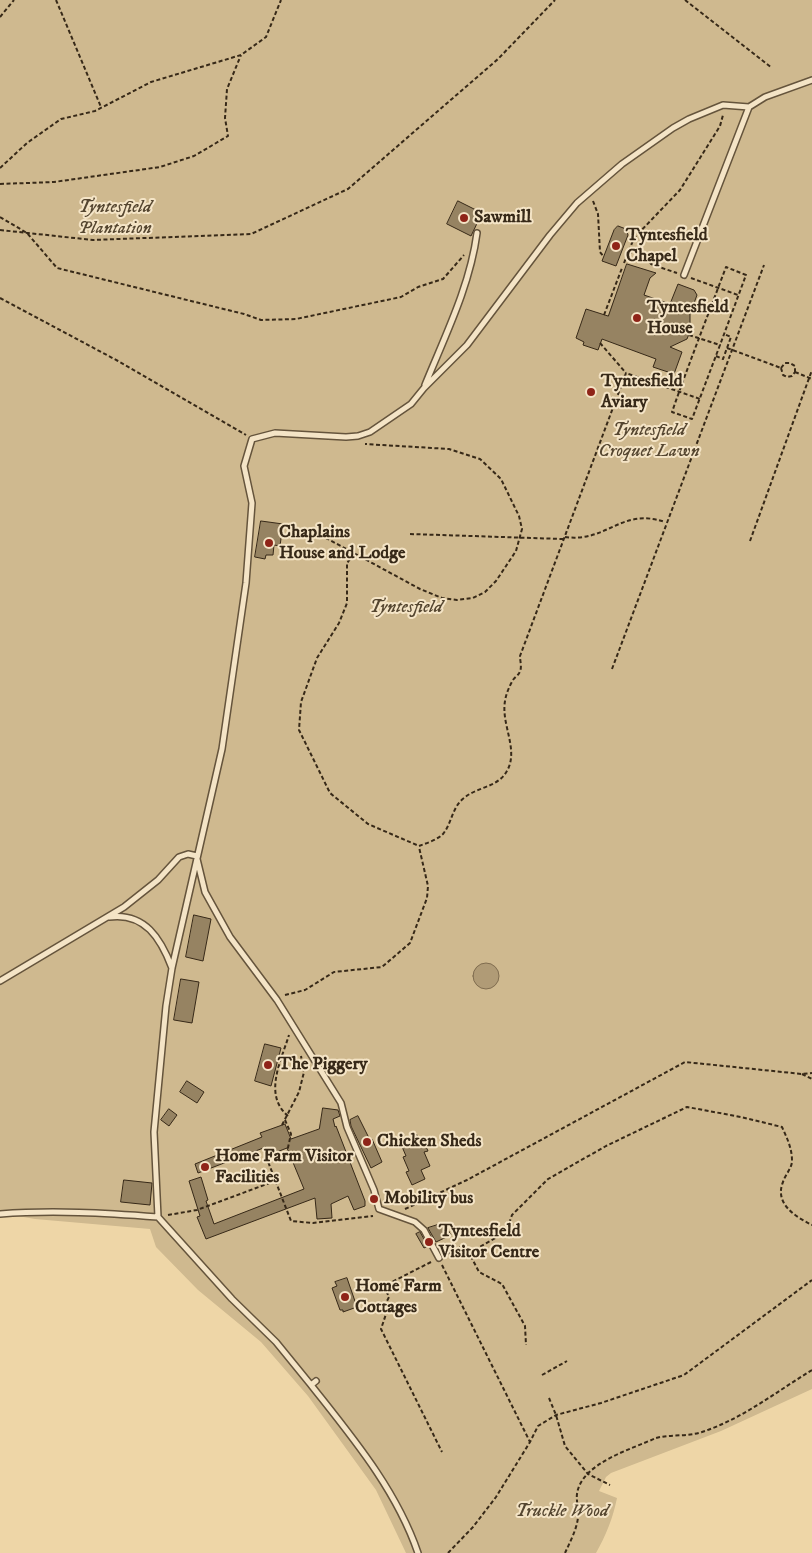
<!DOCTYPE html>
<style>
body{margin:0}
canvas{display:block;background:#eed6a7}
</style>
<canvas width="812" height="1553"></canvas>
<script>
const context = document.querySelector('canvas').getContext('2d');
context.lineJoin = 'round';
function fill(path, color) { context.fillStyle = color; context.fill(path, 'evenodd'); }
function stroke(path, color, width, dash) { context.strokeStyle = color; context.lineWidth = width; context.lineCap = dash ? 'butt' : 'round'; context.setLineDash(dash || []); context.stroke(path); }
function drawText(font, color, halo, rows, align = 'center') {
  context.font = font + ' "IM FELL DW Pica",serif'; context.lineWidth = 4; context.setLineDash([]); context.textBaseline = 'middle'; context.strokeStyle = halo; context.fillStyle = color; for (const [text, x, y, turn = 0] of rows) {
    context.save(); context.translate(x, y); context.rotate((+turn || 0) * Math.PI / 180); context.textAlign = isNaN(turn) ? turn : align; if (halo) context.strokeText(text, 0, 0); context.fillText(text, 0, 0); context.restore();
  }
}
fill(new Path2D(`
 M0,0H812V1389L721,1431L611,1473L606,1477L599,1491L617,1498C613,1518 606,1535 596,1553H406L376,1490L308,1396L261,1342L198,1290L156,1247L150,1229L35,1219L12,1215L0,1217Z`), '#cfb98f');
const water = new Path2D(`
 M473 976a13 13 0 1 1 26 0a13 13 0 1 1-26 0Z`);
fill(water, '#b09b76');
stroke(water, '#806d50', 1);
const building = new Path2D(`
 M458,201L482,213L471,236L447,224Z
 M618,226L626,229L628,235L616,266L602,261L614,230Z
 M627,264L656,273L650,278L644,295L670,304L678,284L694,290L697,295L690,314V324L687,330L689,334L687,339L670,347L682,352L674,374L653,367L656,359L602,339L598,350L583,345L584,342L576,338L586,309L608,316Z
 M261,521L283,524L280,546L274,545L273,555H266L265,559L255,557Z
 M194,915L211,919L203,961L186,957Z
 M181,979L199,982L192,1023L174,1020Z
 M265,1044L281,1048L271,1086L255,1081Z
 M187,1081L204,1092L197,1103L180,1092Z
 M323,1108L338,1110L340,1116L333,1119L335,1127L336,1126L365,1201V1206L354,1210L348,1196L331,1204L332,1218L317,1219L315,1198L206,1239L197,1217L200,1216L189,1181L201,1177L208,1200L206,1201L214,1224L304,1189L287,1148L269,1155L266,1147L198,1173L195,1164L262,1137L260,1133L285,1124L291,1139L319,1129Z
 M169,1109L177,1115L169,1126L161,1120Z
 M358,1116L370,1140L372,1139L382,1162L371,1168L351,1126L350,1120Z
 M417,1135L420,1143L424,1142L428,1151L424,1152L430,1166L421,1170L425,1179L412,1185L406,1172L409,1171L403,1157L406,1156L400,1142Z
 M124,1180L152,1183L150,1205L121,1202Z
 M444,1223L451,1235L436,1242L428,1228Z
 M420,1232L428,1246L424,1248L416,1234Z
 M347,1278L357,1307L343,1312V1310H340L332,1288L337,1286L335,1282Z`);
fill(building, '#968362');
stroke(building, '#372918', 1);
const lane = new Path2D(`
 M684,275L749,107
 M425,385C445,336 470,286 477,233
 M197,859L205,892L230,937L277,1000L341,1103L347,1127L374,1190L379,1209L415,1222L424,1230L439,1258
 M109,917C145,912 161,939 172,968
 M0,981L124,907L158,880L179,857L188,854L197,856
 M0,1214C53,1210 105,1213 158,1217
 M316,1381L311,1385L276,1342L232,1299L158,1217L154,1132L166,1006L172,968L222,749L246,583L252,503L244,466L252,439L275,433L346,437L358,436L370,432L411,404L424,388L467,345L550,235L577,203L622,164L673,128L689,119L723,105L749,107L765,97L812,80
 M311,1385C352,1437 396,1489 418,1553`);
stroke(lane, '#65543c', 8);
stroke(new Path2D(`
 M56,0L101,107
 M685,0L772,68
 M0,17L14,0
 M0,168L27,143L61,119L95,111L151,82L241,55L266,37L281,0
 M0,184L54,182L160,167L194,156L228,136L225,118L227,89L241,55
 M593,201L598,214L600,252L604,257
 M0,217L27,233L57,268L244,314L261,320L296,319L401,297L418,287L443,279L464,255
 M0,230L93,240L251,234L348,189L498,59L555,0
 M628,252L646,256L651,264L656,266L677,273
 M624,263L634,238L680,190L720,126L723,115
 M691,278L738,295
 M0,298L118,361L246,435
 M604,315L622,268
 M689,335L720,345L692,419L672,412C689,363 708,315 726,267L746,275L720,345
 M600,343L626,373
 M727,348L781,368
 M716,356L723,359L731,337L724,334
 M781,368L785,363H790L795,366V372
 M781,368L783,375L787,377L792,376L795,372
 M795,372L812,379
 M294,530L326,538L420,589L442,598L457,600L473,598L485,592L496,581L516,551L522,529L519,516L501,479L480,459L449,449L365,444
 M410,534L563,539
 M565,537C607,543 621,507 665,522
 M750,541L812,370
 M354,554L347,563V603L339,623L317,658L301,702L299,730L330,793L368,824L419,846C427,843 437,840 443,834C452,823 452,807 464,798C478,786 499,788 508,769C518,748 501,724 505,701C506,694 509,687 513,680C515,677 519,675 520,671C522,667 520,661 520,656L626,373L700,399
 M612,669L764,265
 M285,995L305,990L334,972L382,967L410,943L427,898L428,886L419,847
 M802,1074L812,1079
 M288,1116C263,1095 281,1061 289,1035
 M285,1120L291,1134L287,1152L267,1159L291,1221L313,1223L373,1216
 M282,1125L299,1092L304,1072L301,1056
 M405,1209L467,1180L685,1062L802,1074L812,1073
 M168,1215L197,1210L275,1181
 M469,1253L506,1232L512,1215L548,1179L606,1146L687,1107L741,1117L782,1127C787,1138 792,1148 792,1161C792,1168 785,1175 783,1182C774,1204 796,1217 812,1225
 M447,1254L465,1245L479,1272L502,1284L525,1326L526,1345
 M431,1262L384,1286L389,1297L386,1303V1314L381,1329L442,1452
 M442,1265L530,1442
 M542,1375L567,1361
 M549,1398L556,1415L565,1446L588,1474L610,1485
 M448,1553L473,1527L496,1497L530,1442L538,1426L556,1415L601,1403L684,1375L812,1280
 M565,1553C570,1542 577,1529 578,1517C579,1509 576,1501 577,1494C581,1463 632,1449 656,1438C671,1434 687,1437 702,1432C742,1419 776,1392 812,1370`), '#372918', 2, [4, 2.5]);
stroke(lane, '#f4e4c6', 5);
for (const [x, y, r, color] of [
 [464,218,5,"#8f2418"],
 [616,246,5,"#8f2418"],
 [637,318,5,"#8f2418"],
 [591,392,5,"#8f2418"],
 [269,543,5,"#8f2418"],
 [268,1065,5,"#8f2418"],
 [367,1142,5,"#8f2418"],
 [205,1167,5,"#8f2418"],
 [374,1199,5,"#8f2418"],
 [429,1242,5,"#8f2418"],
 [345,1297,5,"#8f2418"]
]) { const dot = new Path2D(); dot.arc(x, y, r, 0, 2 * Math.PI); context.fillStyle = color; context.fill(dot); stroke(dot, '#f4e4c6', 2); }
drawText('italic 18px', '#554630', '#f4e4c6', [
 ["Tyntesfield",115,208],
 ["Plantation",115,229],
 ["Tyntesfield",649,431],
 ["Croquet Lawn",649,452],
 ["Tyntesfield",406,608],
 ["Truckle Wood",562,1512]
]);
drawText('bold 18px', '#372918', '#f4e4c6', [
 ["Sawmill",474,218],
 ["Tyntesfield",626,236],
 ["Chapel",626,257],
 ["Tyntesfield",647,308],
 ["House",647,329],
 ["Tyntesfield",601,382],
 ["Aviary",601,403],
 ["Chaplains",279,533],
 ["House and Lodge",279,554],
 ["The Piggery",278,1065],
 ["Chicken Sheds",377,1142],
 ["Home Farm Visitor",215,1157],
 ["Facilities",215,1178],
 ["Mobility bus",384,1199],
 ["Tyntesfield",439,1232],
 ["Visitor Centre",439,1253],
 ["Home Farm",355,1287],
 ["Cottages",355,1308]
], 'left');
</script>
